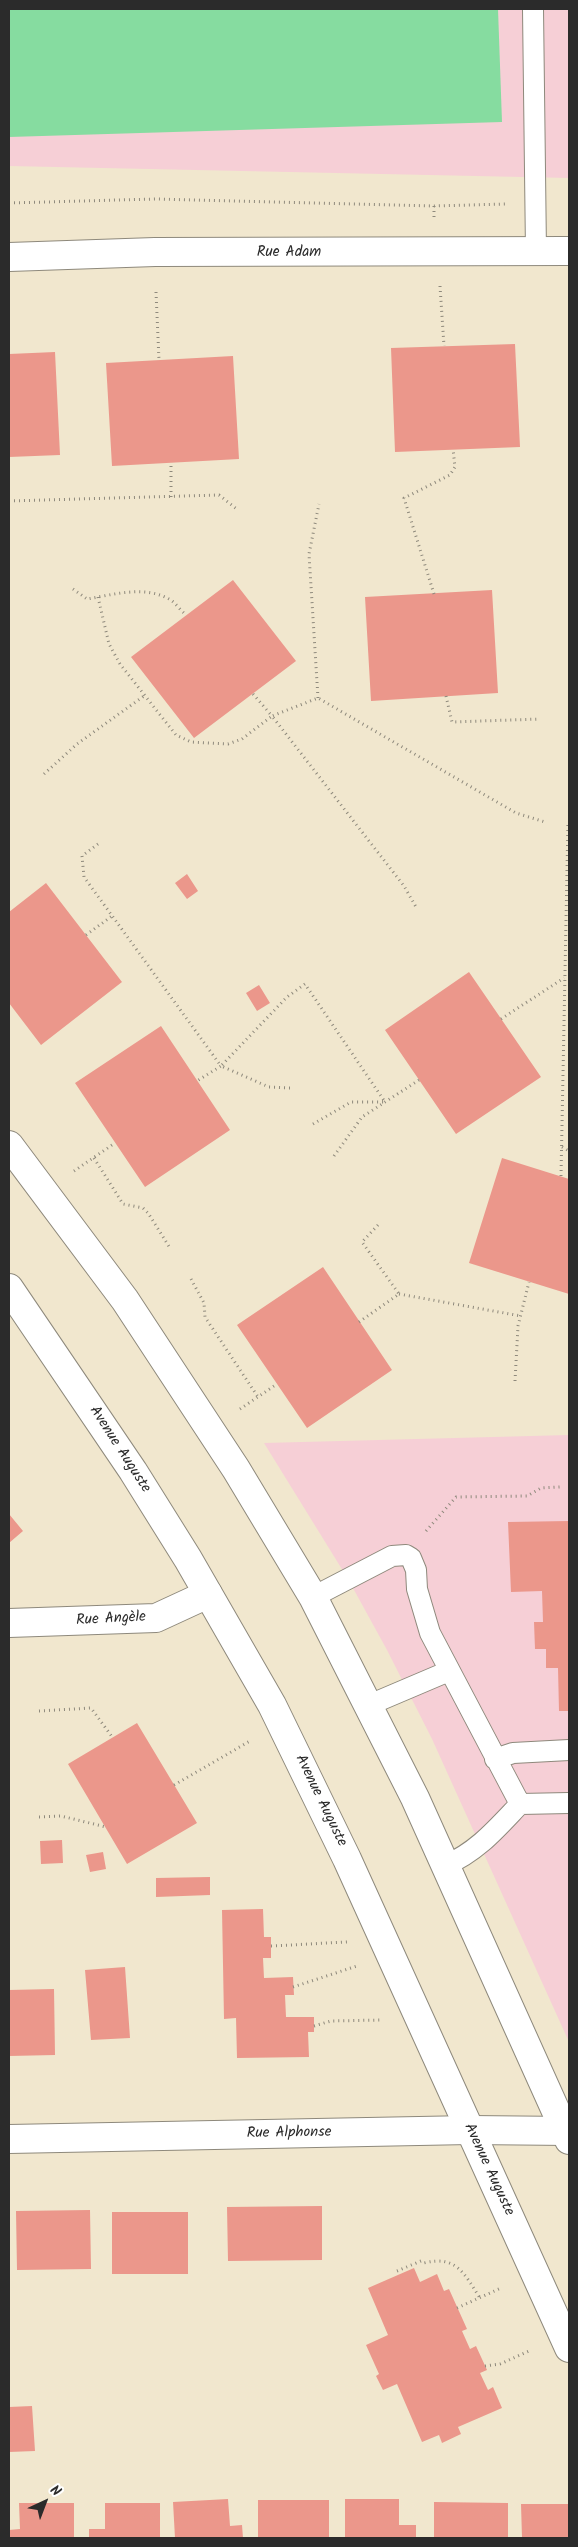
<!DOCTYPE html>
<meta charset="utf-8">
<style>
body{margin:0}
#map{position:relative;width:578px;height:2547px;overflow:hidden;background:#f1e7ce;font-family:Kalam,sans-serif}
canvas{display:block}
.frame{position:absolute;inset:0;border:10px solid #2b2b2b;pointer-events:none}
.north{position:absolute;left:20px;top:2477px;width:50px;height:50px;-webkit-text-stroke:4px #fff;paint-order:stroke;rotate:43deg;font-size:14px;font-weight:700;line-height:20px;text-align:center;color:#2b2b2b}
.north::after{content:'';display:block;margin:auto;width:18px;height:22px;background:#2b2b2b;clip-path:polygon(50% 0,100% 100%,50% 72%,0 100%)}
</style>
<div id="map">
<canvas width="578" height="2547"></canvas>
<div class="frame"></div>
<div class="north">N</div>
</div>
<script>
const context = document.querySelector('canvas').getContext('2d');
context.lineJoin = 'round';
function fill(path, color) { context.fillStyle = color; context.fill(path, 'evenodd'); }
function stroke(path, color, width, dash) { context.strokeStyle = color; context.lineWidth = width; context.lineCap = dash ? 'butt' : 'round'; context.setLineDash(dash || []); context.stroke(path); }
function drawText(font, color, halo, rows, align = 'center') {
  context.font = font + ' Kalam,sans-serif'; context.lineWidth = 4; context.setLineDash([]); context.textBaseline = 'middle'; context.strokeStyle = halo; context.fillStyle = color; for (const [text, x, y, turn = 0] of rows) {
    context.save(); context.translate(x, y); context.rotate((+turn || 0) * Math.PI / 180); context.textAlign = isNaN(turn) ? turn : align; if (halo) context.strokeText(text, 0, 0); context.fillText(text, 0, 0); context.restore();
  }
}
fill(new Path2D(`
 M9,9H569V178L9,166Z
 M569,1435V2042L432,1739L387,1650L348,1579L264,1443Z`), '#f6cfd6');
fill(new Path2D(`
 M9,9H498L502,122L9,137Z`), '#86dca0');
fill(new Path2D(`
 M515,344L520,447L395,452L391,348Z
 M55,352L60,455L9,457V354Z
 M233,356L239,459L112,466L106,363Z
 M233,580L296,661L194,738L131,657Z
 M492,590L498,693L371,701L365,597Z
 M187,874L198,891L187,899L175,883Z
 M46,883L122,982L41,1045L9,1003V912Z
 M469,972L541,1077L456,1134L385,1030Z
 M259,985L270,1003L257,1011L246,993Z
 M161,1026L230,1130L145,1187L75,1083Z
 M502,1158L569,1179V1294L469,1263Z
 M323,1267L392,1370L307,1428L237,1325Z
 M9,1514L23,1531L9,1543Z
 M569,1521V1711H559L558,1668H546V1649H535L534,1622H543L542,1591L511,1592L508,1522Z
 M137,1723L197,1823L127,1864L68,1764Z
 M62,1840L63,1863L41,1864L40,1841Z
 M103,1852L106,1869L90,1872L86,1855Z
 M210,1877V1895L156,1897V1878Z
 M263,1909L264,1937H271V1958H263L264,1978L293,1977L294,1995H285L286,2017H314V2032H308L309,2057L237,2058L236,2018L224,2019L222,1910Z
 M125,1967L130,2038L91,2040L85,1970Z
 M54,1989L55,2055L9,2056V1990Z
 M322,2206V2260L228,2261L227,2207Z
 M90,2210L91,2269L17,2270L16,2211Z
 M112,2212H188V2274H112Z
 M414,2268L420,2282L437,2274L444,2291L449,2289L467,2329L462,2331L470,2349L476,2346L487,2370L480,2373L488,2390L493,2387L502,2408L458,2427L461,2434L442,2443L439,2435L422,2442L397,2384L383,2390L376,2376L379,2374L366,2345L388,2335L368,2288Z
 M32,2406L35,2451L9,2452V2407Z
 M228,2499L230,2526L242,2525L243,2538H175L173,2502Z
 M345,2499H399V2525H416V2538H345Z
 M258,2500H329V2538H258Z
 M434,2502L508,2503V2538H434Z
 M19,2503H74V2538H9V2530L20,2529Z
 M105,2503H160V2538H89V2529H105Z
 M521,2504H569V2538H522Z`), '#eb978b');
const service = new Path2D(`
 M533,9L536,252
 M313,1597L392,1556L406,1555L411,1558L416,1570L417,1589L430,1633L520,1804
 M369,1705L449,1671
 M495,1759L513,1753L569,1750
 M446,1865C477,1852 497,1828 520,1804L569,1803`);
const minor = new Path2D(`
 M9,257L155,252L569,251
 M9,1623L156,1618L208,1594
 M9,2139L470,2130`);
const tertiary = new Path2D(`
 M470,2130L569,2131`);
const secondary = new Path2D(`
 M9,1145L125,1300L236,1469L313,1597L415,1798L569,2140
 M9,1288L133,1471L188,1559L272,1705L347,1859L569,2348`);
stroke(service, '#8e897c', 22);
stroke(minor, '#8e897c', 30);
stroke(tertiary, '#8e897c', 30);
stroke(secondary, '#8e897c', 30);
stroke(new Path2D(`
 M9,203L155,199L434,206L505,204
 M434,206V218
 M440,286L444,346
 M156,292L159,360
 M171,497V463
 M9,501L219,495L238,510
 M73,589L87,599C112,595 144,585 169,599C175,602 180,610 186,615
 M434,594L404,498L450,475L455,467L453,449
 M98,597L109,644L120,664L176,735L191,742L228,744L242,739L272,716L404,886L416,907
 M253,694L272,716L318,698L516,813L545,822
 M446,696L452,722L540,719
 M318,698L309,554L319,504
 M44,774L77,744L144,696
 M98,844L82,856L84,877L221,1066L197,1081
 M86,935L112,916
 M501,1019L564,978
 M290,1088L269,1087L221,1066L287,997L305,984L385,1102
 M313,1124L351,1102H384
 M562,1147L569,1151
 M334,1156L362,1117L419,1080
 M94,1158L123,1204L143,1208L148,1213L170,1248
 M74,1171L115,1143
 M561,1176L568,821
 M191,1279L204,1303L205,1317L258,1397
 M399,1294L521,1316
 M359,1322L399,1294L362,1242L378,1225
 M515,1381L518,1326L529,1282
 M240,1409L277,1384
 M426,1531L456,1497L527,1496L541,1488L560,1487
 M39,1711L91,1708L113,1738
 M174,1785L250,1741
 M39,1817L61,1816L106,1827
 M271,1946L347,1942
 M293,1987L357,1966
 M314,2026L331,2021L381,2020
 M397,2271L421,2261L424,2263C456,2255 464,2273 480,2298
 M457,2308L501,2288
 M485,2366L500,2364L529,2351`), '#8e897c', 3, [1, 4]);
stroke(service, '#fff', 20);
stroke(minor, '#fff', 28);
stroke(tertiary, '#fff', 28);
stroke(secondary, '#fff', 28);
drawText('15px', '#2b2b2b', '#fff', [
 ["Rue Adam",289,253],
 ["Avenue Auguste",119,1450,57],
 ["Rue Angèle",111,1620,-3],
 ["Avenue Auguste",320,1801,64],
 ["Rue Alphonse",289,2134,-1],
 ["Avenue Auguste",488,2170,65]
]);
</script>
